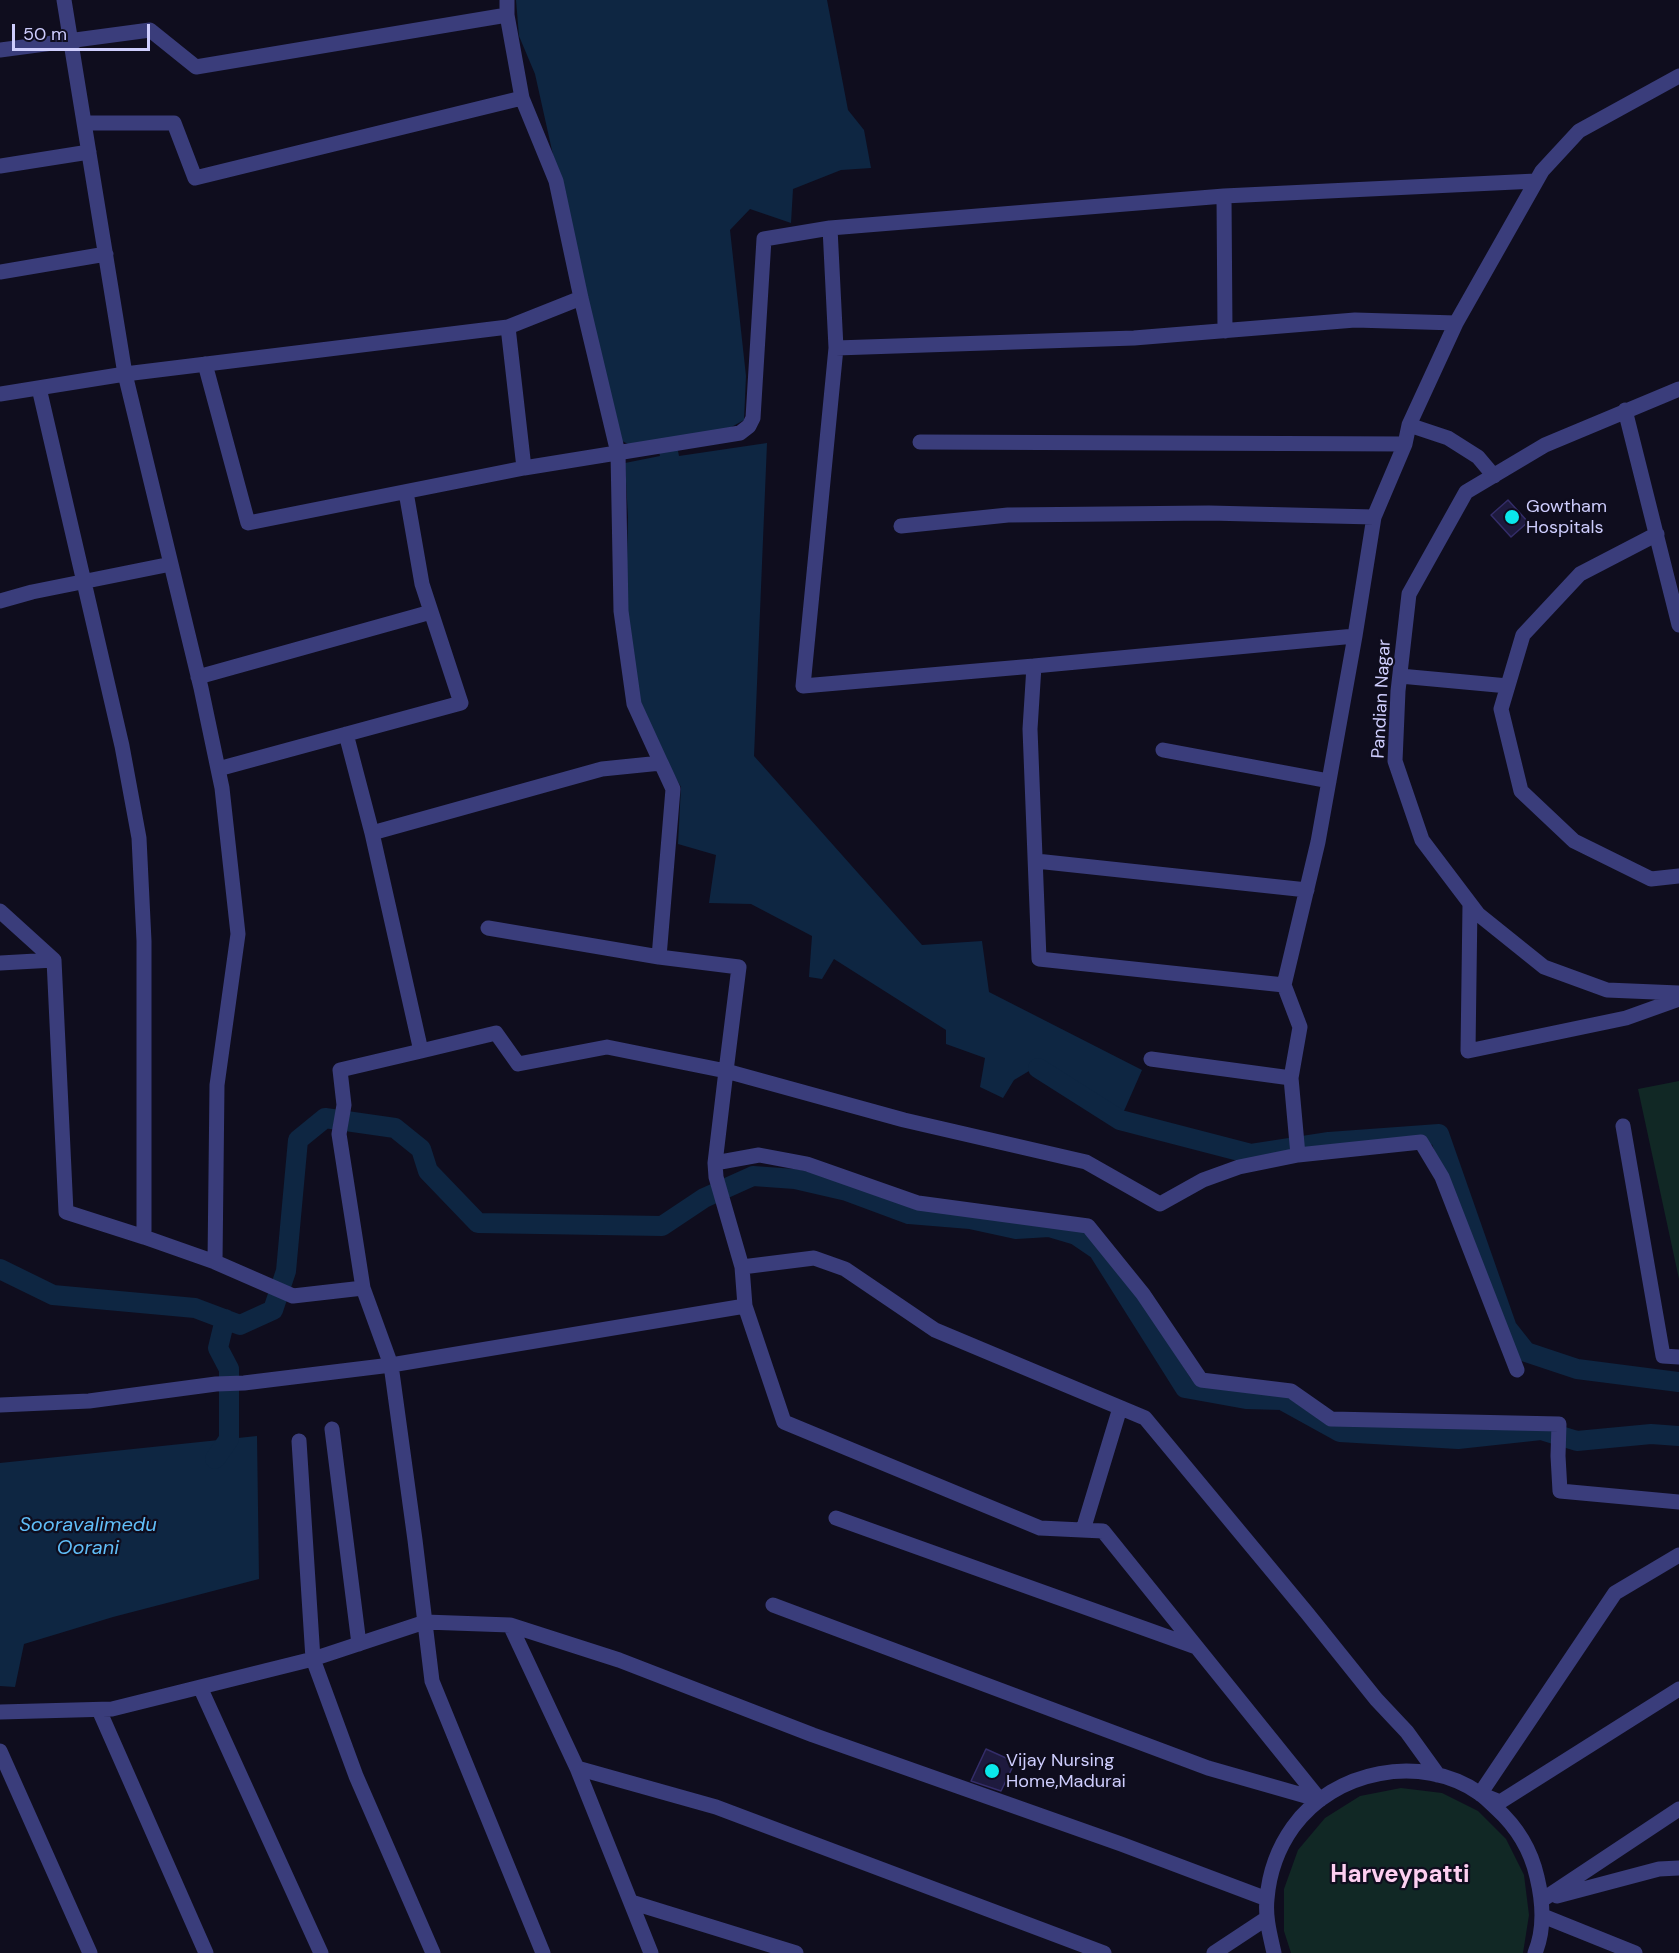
<!DOCTYPE html>
<style>
body{margin:0}
#map{position:relative;width:1679px;height:1953px;overflow:hidden;background:#0f0d1e;font-family:"DM Sans",sans-serif}
canvas{display:block}
.scale{position:absolute;left:12px;top:24px;width:138px;height:27px;box-sizing:border-box;border:3px solid #cecdfd;border-top:0;padding-left:8px;font-size:18px;line-height:21px;white-space:nowrap;color:#cecdfd;-webkit-text-stroke:4px #0f0d1e;paint-order:stroke}
</style>
<div id="map">
<canvas width="1679" height="1953"></canvas>
<div class="scale">50 m</div>
</div>
<script>
const context = document.querySelector('canvas').getContext('2d');
context.lineJoin = 'round';
function fill(path, color) { context.fillStyle = color; context.fill(path, 'evenodd'); }
function stroke(path, color, width, dash) { context.strokeStyle = color; context.lineWidth = width; context.lineCap = dash ? 'butt' : 'round'; context.setLineDash(dash || []); context.stroke(path); }
function drawText(font, color, halo, rows, align = 'center') {
  context.font = font + ' "DM Sans",sans-serif'; context.lineWidth = 4.5; context.setLineDash([]); context.textBaseline = 'middle'; context.strokeStyle = halo; context.fillStyle = color; for (const [text, x, y, turn = 0] of rows) {
    context.save(); context.translate(x, y); context.rotate((+turn || 0) * Math.PI / 180); context.textAlign = isNaN(turn) ? turn : align; if (halo) context.strokeText(text, 0, 0); context.fillText(text, 0, 0); context.restore();
  }
}
fill(new Path2D(`
 M1679,1081V1279L1638,1089Z
 M1401,1788L1442,1793L1478,1811L1506,1839L1524,1875L1529,1915L1523,1953H1291L1284,1931V1889L1298,1850L1325,1818L1360,1796Z`), '#112825');
fill(new Path2D(`
 M516,0H827L848,110L864,130L871,168L841,170L793,189L791,223L750,209L730,230L746,376L744,420L726,430L676,441L679,456L767,443L754,756L922,945L982,941L989,992L1142,1070L1120,1120L1062,1082L1029,1071L1014,1080L1003,1098L980,1087L985,1058L946,1044V1030L834,959L822,979L809,977L812,936L751,904L709,903L716,855L678,844L681,787L663,756L637,704L626,604L628,517L625,463L660,456L657,443L632,446L616,438L535,74L519,36Z
 M257,1436L259,1579L113,1617L24,1644L15,1687L0,1686V1463Z`), '#0e2642');
stroke(new Path2D(`
 M1038,1068L1120,1120L1251,1154L1329,1142L1439,1134L1507,1328L1526,1352L1577,1369L1679,1382
 M0,1269L53,1295L195,1308L240,1325L273,1310L286,1271L298,1140L325,1118L395,1128L421,1149L428,1171L478,1223L662,1226L704,1198L753,1176L795,1179L847,1191L909,1214L970,1219L1016,1229L1049,1227L1076,1235L1098,1250L1185,1388L1246,1399L1282,1400L1340,1432L1458,1439L1541,1430L1577,1441L1651,1434L1679,1436
 M215,1459L229,1439V1369L218,1348L225,1319`), '#0e2642', 20);
const building = new Path2D(`
 M1508,500L1528,522L1511,537L1491,515Z
 M986,1749L1015,1762L1001,1791L971,1781Z`);
fill(building, '#1e1a3e');
stroke(building, '#342d69', 1.5);
stroke(new Path2D(`
 M64,0L125,374L171,564
 M0,50L150,30L196,67L507,15
 M522,98L556,181L581,298L618,453L621,611L634,704L661,763
 M84,123H174L195,178L522,98L507,15V0
 M0,166L89,152
 M1224,196L1225,331
 M0,272L106,254
 M508,327L581,298
 M836,348L830,228L1224,196L1536,181
 M205,364L248,523L524,468L740,433L749,426L753,418L764,239L830,228
 M39,388L122,746L139,838L144,941V1237L215,1262
 M1679,389L1545,445L1466,492L1409,594L1398,691L1395,761L1422,840L1478,914L1544,967L1607,990L1679,993
 M0,394L125,374L508,327L524,468
 M1625,410L1679,625
 M1409,425L1448,438L1478,457L1494,476
 M920,442L1405,444
 M901,526L1008,515L1209,513L1374,517
 M1657,534L1580,574L1523,635L1501,709L1521,791L1574,841L1651,879L1679,876
 M0,601L32,592L171,564L201,688L222,788L238,934L217,1085L215,1262L293,1296L363,1288
 M1034,666L803,686L836,348L1134,338L1355,320L1456,323
 M1400,676L1508,686
 M198,677L431,612
 M346,734L372,833
 M1163,750L1329,781
 M218,769L461,703L422,584L406,492
 M1036,861L1307,890
 M1470,904L1468,1051L1626,1018L1679,999
 M0,911L54,960L66,1212L144,1237
 M488,928L659,957L739,967L726,1071L904,1120L1086,1162L1160,1204L1203,1180L1239,1167L1298,1155
 M0,963L54,960
 M1284,985L1039,959L1030,729L1034,666L1355,636
 M421,1051L496,1033L518,1064L607,1047L726,1071L715,1163L716,1177L742,1267L745,1306L784,1422L1040,1528L1103,1531L1320,1800L1208,1768L773,1605
 M1151,1059L1291,1078L1300,1027L1284,985L1318,842L1355,636L1374,517L1405,444L1409,425L1456,323L1542,171L1579,131L1679,76
 M1291,1078L1298,1155L1421,1142L1442,1177L1517,1370
 M1623,1126L1663,1356L1679,1357
 M715,1163L759,1155L807,1164L918,1203L1088,1226L1143,1294L1201,1380L1291,1391L1331,1419L1559,1424L1558,1456L1560,1491L1679,1502
 M742,1267L814,1258L845,1269L935,1330L1145,1418L1307,1613L1376,1699L1407,1732L1438,1775
 M0,1405L89,1401L216,1384L244,1383L391,1365L745,1306
 M332,1429L359,1644
 M299,1441L313,1659L356,1776L433,1953
 M836,1518L1196,1647
 M1083,1530L1120,1408
 M1679,1555L1615,1593L1480,1794L1500,1802L1679,1689
 M510,1625L619,1660L813,1735L1121,1844L1267,1899
 M200,1687L321,1953
 M99,1710L206,1953
 M0,1712L112,1709L313,1659L425,1622L510,1625L577,1768L651,1953
 M0,1751L90,1953
 M577,1768L716,1807L1104,1953
 M1557,1896L1659,1869L1679,1868
 M1542,1900L1679,1809
 M631,1902L796,1953
 M1543,1916L1635,1953
 M543,1953L432,1681L415,1540L391,1365L363,1288L339,1134L344,1105L340,1070L421,1051L372,833L602,769L661,763L673,789L659,957
 M1214,1953L1267,1918
 M1274,1953C1270,1935 1265,1917 1267,1899C1269,1874 1278,1848 1293,1827C1334,1770 1421,1753 1479,1793C1485,1797 1491,1803 1496,1808C1517,1827 1531,1850 1537,1877C1543,1902 1545,1929 1535,1953`), '#3a3d7b', 15);
for (const [x, y, r, color] of [
 [1512,517,8,"#0ae8eb"],
 [992,1771,8,"#0ae8eb"]
]) { const dot = new Path2D(); dot.arc(x, y, r, 0, 2 * Math.PI); context.fillStyle = color; context.fill(dot); stroke(dot, '#0f0d1e', 2); }
drawText('18px', '#cecdfd', '#0f0d1e', [
 ["Gowtham",1526,507],
 ["Hospitals",1526,528],
 ["Vijay Nursing",1006,1761],
 ["Home,Madurai",1006,1782]
], 'left');
drawText('18px', '#cecdfd', '#0f0d1e', [
 ["Pandian Nagar",1382,699,-87]
]);
drawText('italic 20px', '#60bef8', '#0f0d1e', [
 ["Sooravalimedu",88,1526],
 ["Oorani",88,1549]
]);
drawText('bold 24px', '#fdcff0', '#0f0d1e', [
 ["Harveypatti",1400,1876]
]);
</script>
